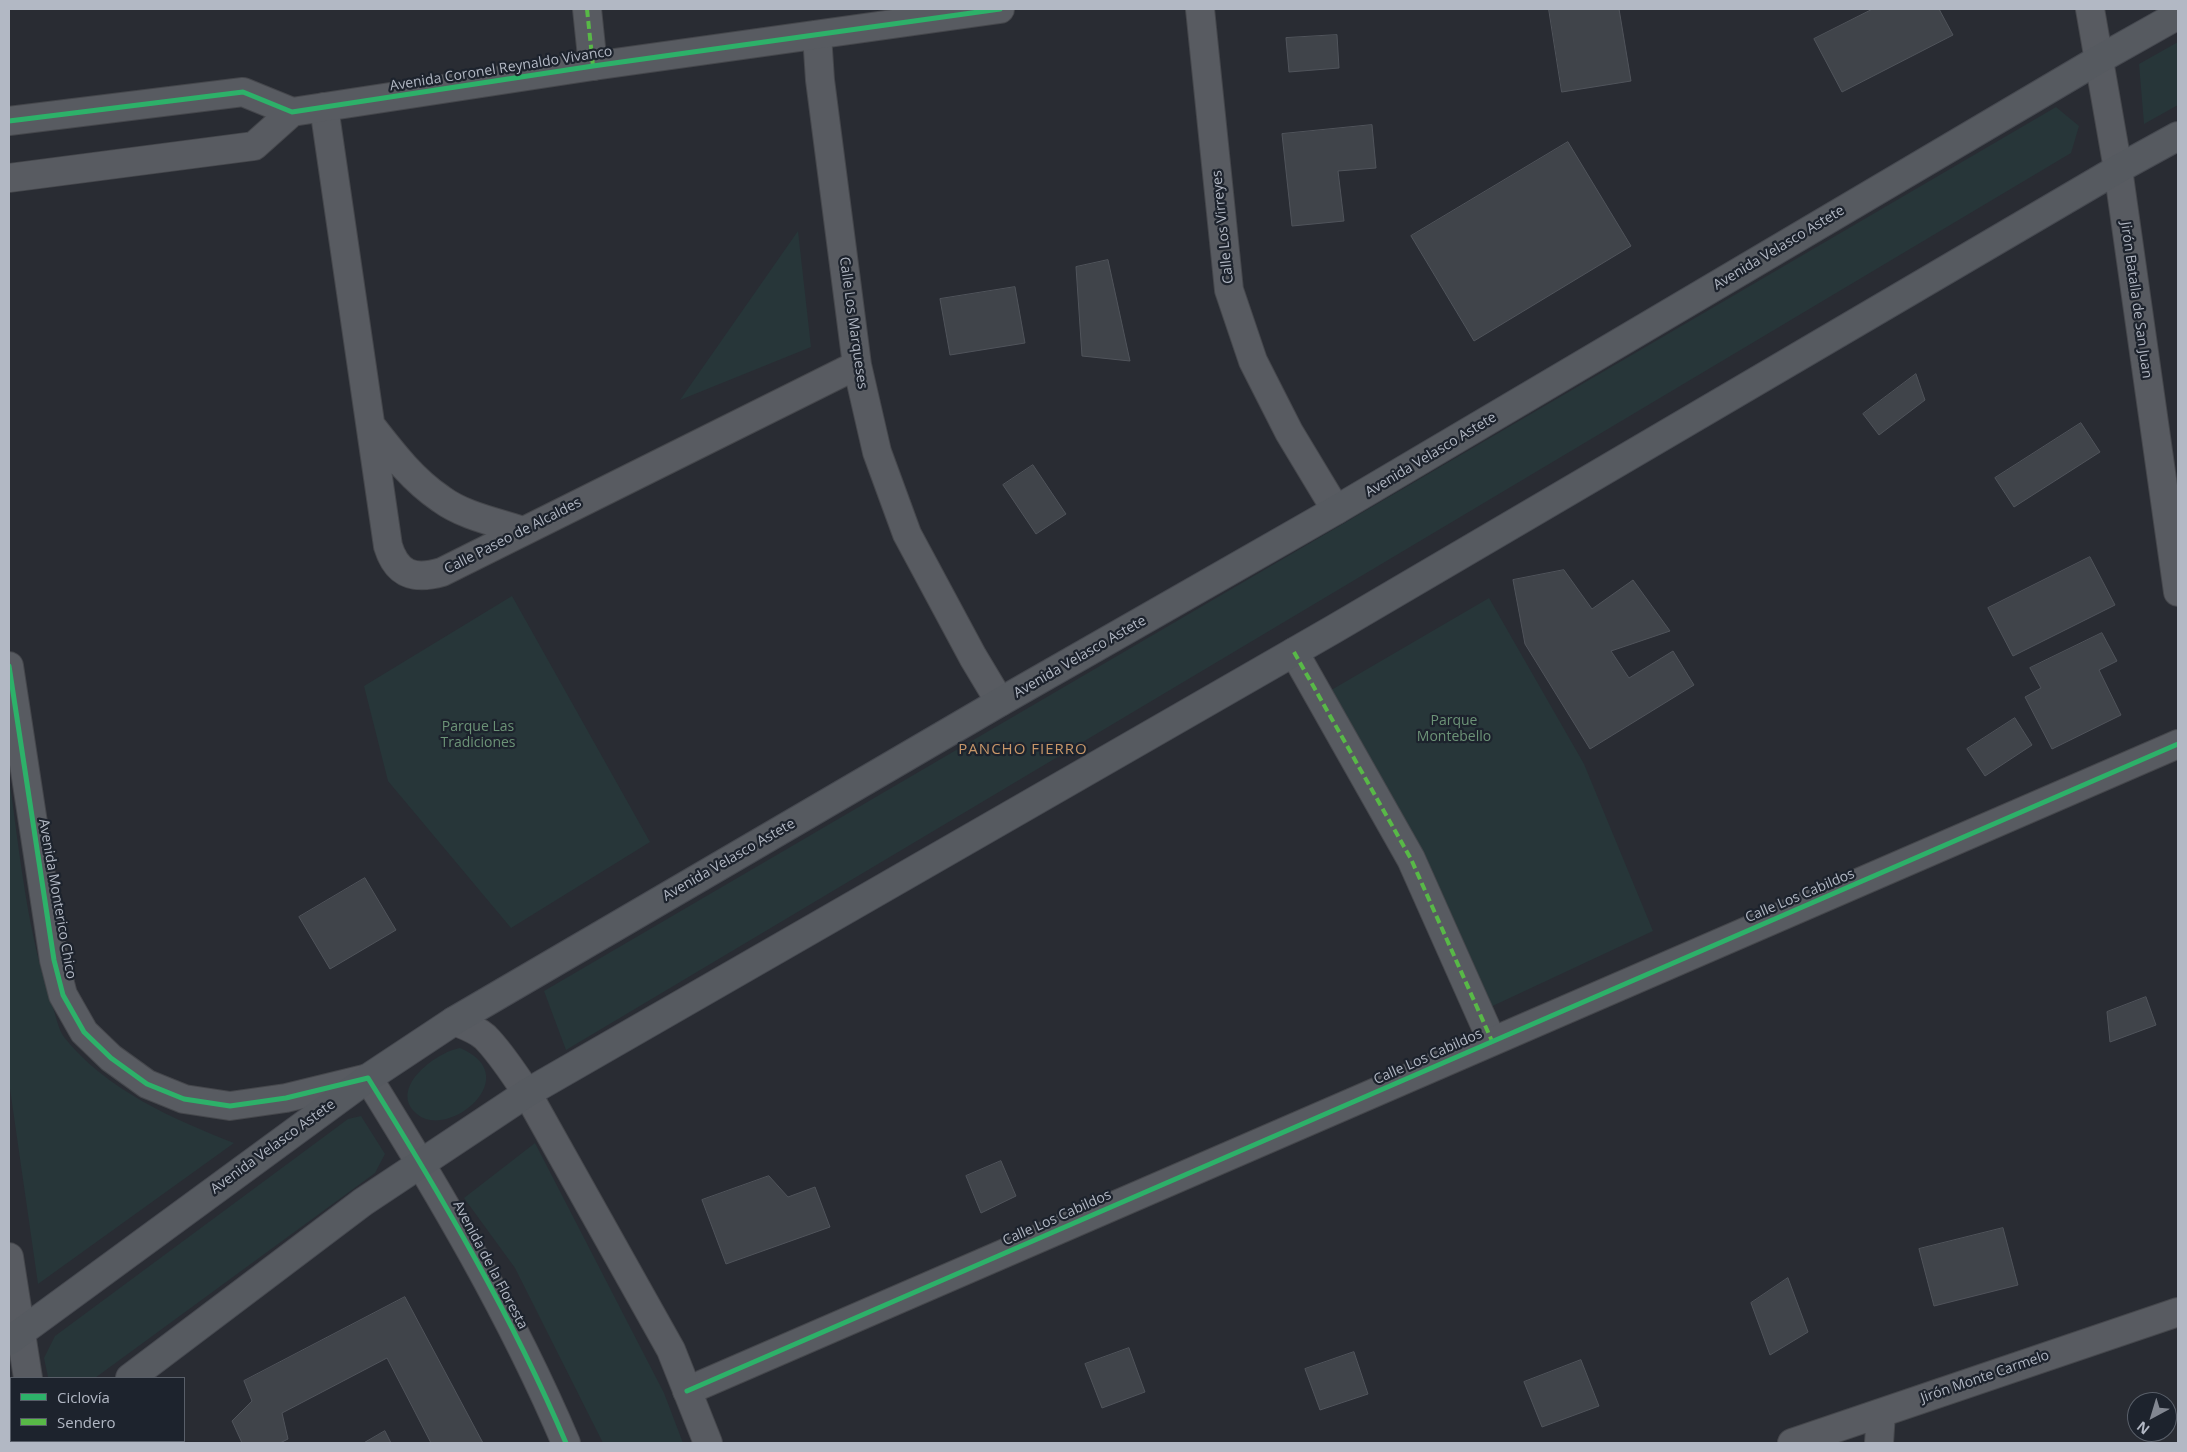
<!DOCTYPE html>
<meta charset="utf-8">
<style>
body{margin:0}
#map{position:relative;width:2187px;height:1452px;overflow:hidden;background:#292c33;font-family:"Open Sans",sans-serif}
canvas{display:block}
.frame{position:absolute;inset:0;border:10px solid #b2b8c4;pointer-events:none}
.legend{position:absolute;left:10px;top:1377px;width:175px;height:65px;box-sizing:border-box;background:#1d232d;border:1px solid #595f69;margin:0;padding:6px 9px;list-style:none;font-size:15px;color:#b2b8c4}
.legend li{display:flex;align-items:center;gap:10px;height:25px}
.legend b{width:25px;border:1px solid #595f69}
.north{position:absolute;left:2127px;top:1392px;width:50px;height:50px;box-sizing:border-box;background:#1d232d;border:1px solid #595f69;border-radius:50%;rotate:219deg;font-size:14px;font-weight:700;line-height:20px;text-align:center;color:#b2b8c4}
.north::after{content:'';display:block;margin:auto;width:18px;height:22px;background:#828791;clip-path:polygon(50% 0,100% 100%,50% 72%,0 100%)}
</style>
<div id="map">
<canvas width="2187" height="1452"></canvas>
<div class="frame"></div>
<ul class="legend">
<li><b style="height:6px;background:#2db169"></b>Ciclovía</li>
<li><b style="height:6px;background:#58b947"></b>Sendero</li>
</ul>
<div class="north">N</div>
</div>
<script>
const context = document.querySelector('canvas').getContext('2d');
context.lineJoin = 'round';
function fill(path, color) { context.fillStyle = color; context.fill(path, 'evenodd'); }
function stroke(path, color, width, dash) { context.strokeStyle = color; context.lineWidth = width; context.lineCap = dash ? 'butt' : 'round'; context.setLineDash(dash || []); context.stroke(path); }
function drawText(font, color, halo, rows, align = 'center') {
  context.font = font + ' "Open Sans",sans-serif'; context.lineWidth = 4.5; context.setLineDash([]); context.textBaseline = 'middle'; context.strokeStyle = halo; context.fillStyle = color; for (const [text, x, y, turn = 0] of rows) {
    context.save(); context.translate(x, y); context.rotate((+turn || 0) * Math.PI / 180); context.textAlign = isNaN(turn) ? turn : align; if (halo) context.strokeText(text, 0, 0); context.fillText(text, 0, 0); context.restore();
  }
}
fill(new Path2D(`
 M2178,42V105L2144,124L2139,64Z
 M2056,107L2079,126L2071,153L566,1050L544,991Z
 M798,231L811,347L680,400Z
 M512,596L650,842L511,928L388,781L364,686Z
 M1489,598L1584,764L1653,931L1484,1010L1321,696Z
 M9,778C20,854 27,932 52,1005C56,1015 58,1029 64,1037C106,1090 173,1119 234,1143L38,1284L9,1082Z
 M460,1048C527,1076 448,1141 417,1114C387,1089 436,1052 460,1048Z
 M361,1116L385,1154L375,1173L95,1378L48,1377L44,1358L55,1336L348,1119Z
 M535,1143L664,1393L683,1443H603L515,1268L464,1198Z`), '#273639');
const building = new Path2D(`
 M1549,9H1619L1631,81L1562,92Z
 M1873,9H1939L1953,35L1842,92L1814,39Z
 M1337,35L1339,68L1289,72L1286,38Z
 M1372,125L1376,168L1338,171L1344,221L1292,226L1282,134Z
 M1568,142L1631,246L1474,341L1411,236Z
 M1108,260L1130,361L1082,356L1076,267Z
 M1015,287L1025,343L950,355L940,299Z
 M1916,374L1925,400L1879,435L1863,414Z
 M2081,423L2100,452L2014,507L1995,478Z
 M1033,465L1066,514L1036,534L1003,485Z
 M2090,557L2115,605L2013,656L1988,608Z
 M1564,570L1592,609L1633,580L1670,631L1611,651L1629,678L1673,651L1694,685L1590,749L1525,644L1513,580Z
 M2102,633L2117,661L2099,670L2121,715L2052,749L2025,697L2041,688L2030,668Z
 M2015,718L2032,745L1985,776L1967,749Z
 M365,878L396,930L330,969L299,917Z
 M2146,997L2156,1025L2110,1042L2107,1012Z
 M1001,1161L1016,1196L981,1213L966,1176Z
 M769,1176L788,1197L815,1187L830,1227L726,1264L702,1200Z
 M2003,1228L2018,1285L1934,1306L1919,1249Z
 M1788,1278L1808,1332L1770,1355L1751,1303Z
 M405,1297L483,1443H431L387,1358L282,1413L288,1439L280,1443H242L232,1421L252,1401L244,1381Z
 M1129,1348L1145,1392L1102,1408L1085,1364Z
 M1354,1352L1368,1394L1320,1410L1305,1369Z
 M1581,1360L1599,1406L1542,1427L1524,1382Z
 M385,1431L391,1443H364Z`);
fill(building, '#40444a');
stroke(building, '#50545b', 1);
const pedestrian = new Path2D(`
 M1294,652L1411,859L1492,1041`);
const minor = new Path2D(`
 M587,9L593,66
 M1200,9L1229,290L1253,361L1289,432L1336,510
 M817,35L820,80L857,365L877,452L907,534L973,657L1000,702
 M324,107L388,546C397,575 414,580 442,572L857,365
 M2118,169L2178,592
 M372,427C393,454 413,480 441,499C464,516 496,522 523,531
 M687,1391L2178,744
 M1792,1443L2178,1312
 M1879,1443L1881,1413`);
const tertiary = new Path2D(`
 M2090,9L2118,169
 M9,121L243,92L292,112L593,66L1000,9
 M9,178L254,146L292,112
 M9,666L54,960L63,995L84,1032L111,1058L147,1084L184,1099L230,1106L286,1098L368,1078C441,1195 512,1316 566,1443
 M454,1021C464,1025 476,1029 485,1037C501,1053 514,1074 527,1093L671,1350L708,1443
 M9,1257L28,1378`);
const secondary = new Path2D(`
 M9,1341L368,1078L454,1021L1000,702L1336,510L2098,60L2178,15
 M130,1378L363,1202L527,1093L1334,629L2118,169L2178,136
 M47,1443L50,1441`);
stroke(pedestrian, '#45474c', 30);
stroke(minor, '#45474c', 30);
stroke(tertiary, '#45474c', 30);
stroke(secondary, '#464950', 30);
stroke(pedestrian, '#585b61', 28);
stroke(minor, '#585b61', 28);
stroke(tertiary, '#585b61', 28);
stroke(secondary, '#565a60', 28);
stroke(new Path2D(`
 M587,9L593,66
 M1294,652L1411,859L1492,1041`), '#58b947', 4, [8, 4]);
stroke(new Path2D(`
 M9,121L243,92L292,112L593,66L1000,9
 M9,666L54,960L63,995L84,1032L111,1058L147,1084L184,1099L230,1106L286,1098L368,1078C441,1195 512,1316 566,1443
 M687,1391L2178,744`), '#2db169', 5);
drawText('14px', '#b2b8c4', '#1d232d', [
 ["Avenida Coronel Reynaldo Vivanco",501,69,-9],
 ["Calle Los Virreyes",1223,227,-96],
 ["Avenida Velasco Astete",1779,248,-31],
 ["Jirón Batalla de San Juan",2136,300,82],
 ["Calle Los Marqueses",853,323,82],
 ["Avenida Velasco Astete",1431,455,-31],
 ["Calle Paseo de Alcaldes",513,536,-27],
 ["Avenida Velasco Astete",1080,657,-30],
 ["Avenida Velasco Astete",729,860,-30],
 ["Calle Los Cabildos",1800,896,-23],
 ["Avenida Monterico Chico",57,899,80],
 ["Calle Los Cabildos",1428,1057,-24],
 ["Avenida Velasco Astete",273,1147,-36],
 ["Calle Los Cabildos",1057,1218,-24],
 ["Avenida de la Floresta",490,1265,62],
 ["Jirón Monte Carmelo",1985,1377,-19]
]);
drawText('14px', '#6c9377', '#1d232d', [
 ["Parque",1454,721],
 ["Montebello",1454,737],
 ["Parque Las",478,727],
 ["Tradiciones",478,743]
]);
context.letterSpacing = '1px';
drawText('15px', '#c89769', '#1d232d', [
 ["PANCHO FIERRO",1023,750]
]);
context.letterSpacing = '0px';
</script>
